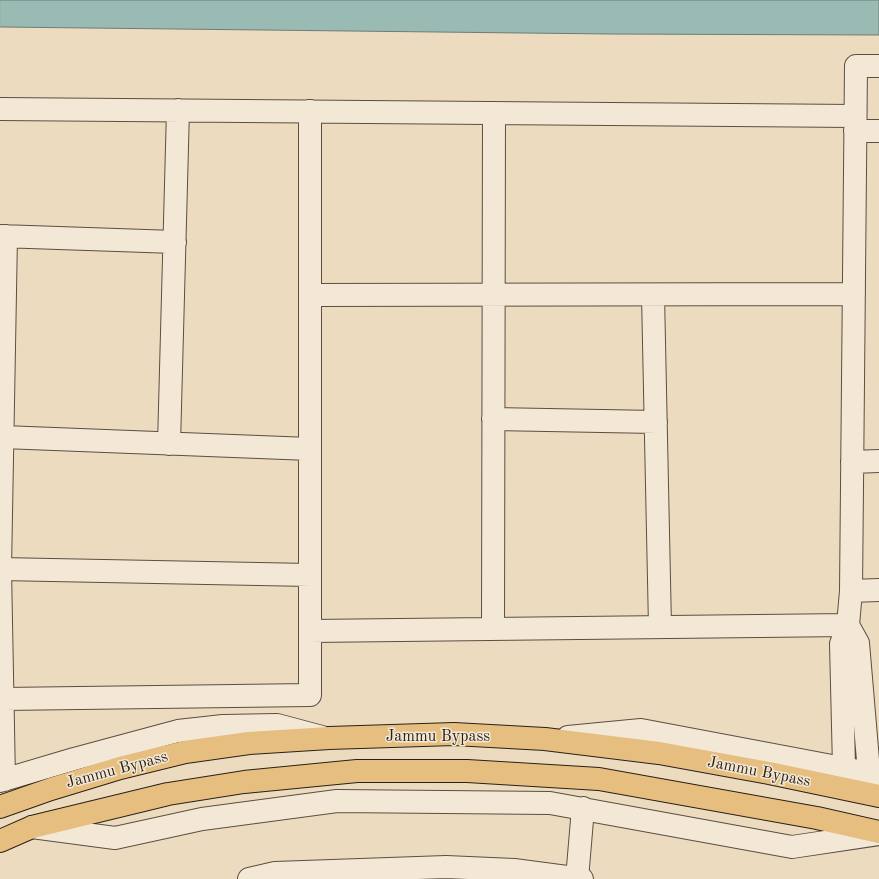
<!DOCTYPE html>
<style>
body{margin:0}
canvas{display:block;background:#ecdbbf}
</style>
<canvas width="879" height="879"></canvas>
<script>
const context = document.querySelector('canvas').getContext('2d');
context.lineJoin = 'round';
function fill(path, color) { context.fillStyle = color; context.fill(path, 'evenodd'); }
function stroke(path, color, width, dash) { context.strokeStyle = color; context.lineWidth = width; context.lineCap = dash ? 'butt' : 'round'; context.setLineDash(dash || []); context.stroke(path); }
function drawText(font, color, halo, rows, align = 'center') {
  context.font = font + ' "Old Standard TT",serif'; context.lineWidth = 3; context.setLineDash([]); context.textBaseline = 'middle'; context.strokeStyle = halo; context.fillStyle = color; for (const [text, x, y, turn = 0] of rows) {
    context.save(); context.translate(x, y); context.rotate((+turn || 0) * Math.PI / 180); context.textAlign = isNaN(turn) ? turn : align; if (halo) context.strokeText(text, 0, 0); context.fillText(text, 0, 0); context.restore();
  }
}
const water = new Path2D(`
 M0,0H879V35L610,34L0,27Z`);
fill(water, '#99bbb3');
stroke(water, '#6d7d75', 1);
const minor = new Path2D(`
 M0,109L855,116
 M855,131H879
 M0,236L175,242
 M310,295L854,294
 M653,295L660,627
 M493,419L656,422
 M3,437L310,449
 M169,444L178,110
 M852,462L879,461
 M0,569L310,575
 M851,591L879,590
 M848,625L858,643L869,772
 M493,629L494,113
 M310,631L848,625
 M3,699L310,695V111
 M568,737L641,730L879,775
 M844,767L841,644L848,625L851,591L856,66H879
 M4,780L0,569L6,236
 M0,781L74,759L178,731L223,726L277,725L322,737
 M32,827L115,838L202,819L337,801L550,803L792,847L879,834
 M249,879L275,873L446,867L514,870L582,879
 M577,879L583,808`);
const highway = new Path2D(`
 M0,807L51,789L120,768L185,752L249,743L329,738L454,734L545,739L659,753L769,773L879,796
 M0,841L32,827L168,794L244,782L357,771H467L599,779L817,818L879,832`);
stroke(minor, '#5a4f41', 24);
stroke(highway, '#2a2017', 24);
stroke(minor, '#f3e8d5', 22);
stroke(highway, '#e6be80', 22);
drawText('16px', '#2a2017', '#f3e8d5', [
 ["Jammu Bypass",438,737],
 ["Jammu Bypass",117,770,-15],
 ["Jammu Bypass",759,772,11]
]);
</script>
